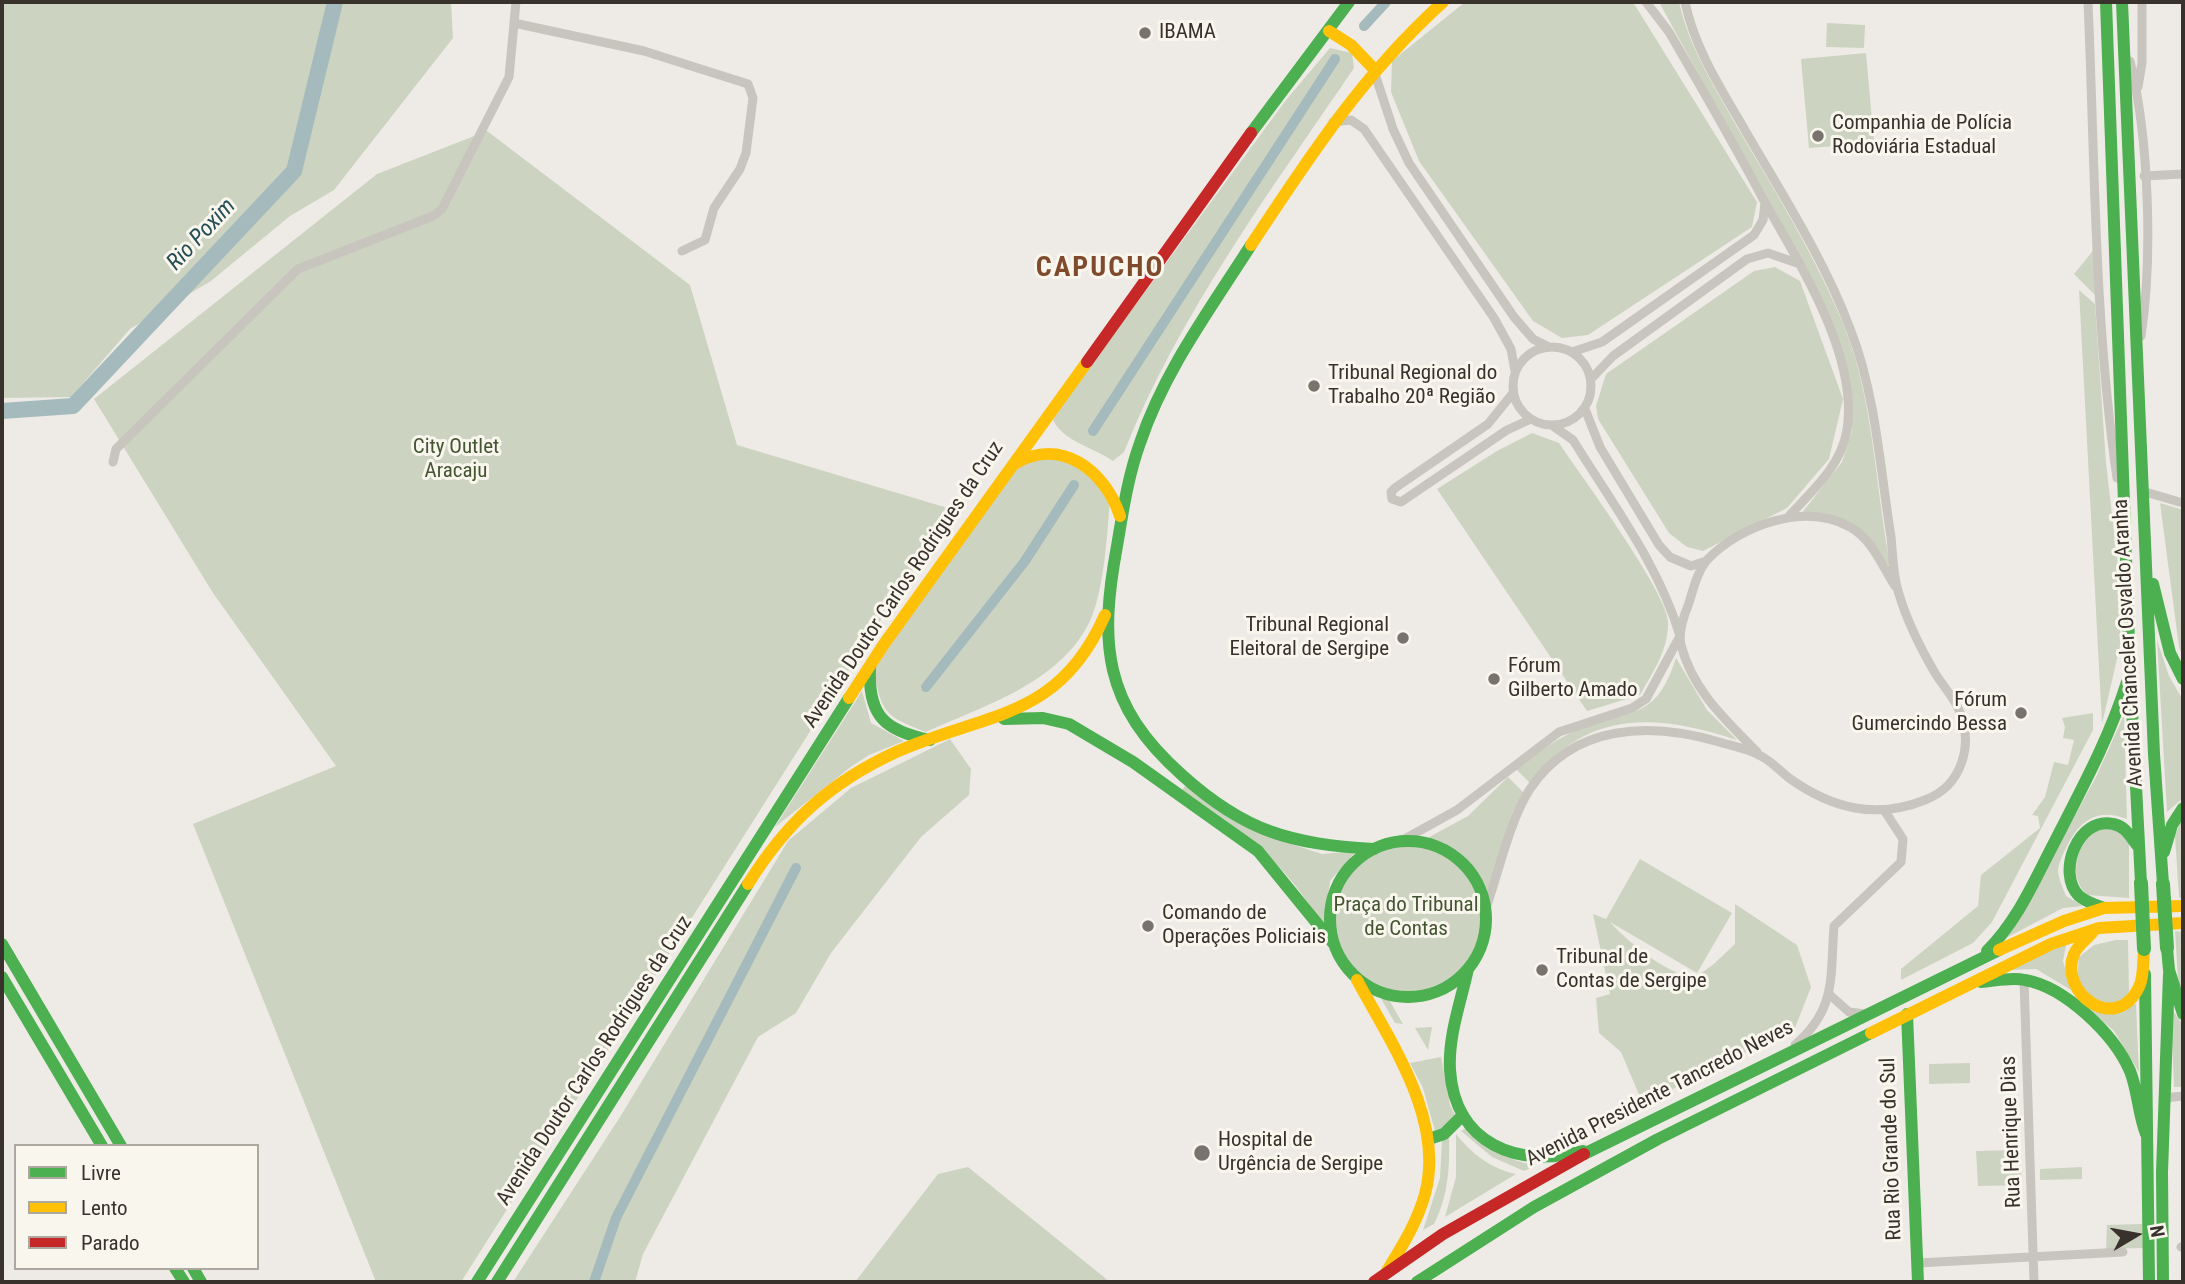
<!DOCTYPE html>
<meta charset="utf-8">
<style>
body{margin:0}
#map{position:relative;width:2185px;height:1284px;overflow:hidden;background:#eeebe6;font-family:"Roboto Condensed",sans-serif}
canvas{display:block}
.frame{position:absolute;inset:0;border:4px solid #39322c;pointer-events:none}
.legend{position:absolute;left:14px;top:1144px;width:245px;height:126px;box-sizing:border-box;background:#f9f6ee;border:2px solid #aca8a0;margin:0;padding:9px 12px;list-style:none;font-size:21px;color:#39322c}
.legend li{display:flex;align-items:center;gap:14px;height:35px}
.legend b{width:35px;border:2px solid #aca8a0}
.north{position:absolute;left:2101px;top:1200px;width:70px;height:70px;-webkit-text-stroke:5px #f9f6ee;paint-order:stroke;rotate:80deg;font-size:19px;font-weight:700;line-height:28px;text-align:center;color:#39322c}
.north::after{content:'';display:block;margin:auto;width:24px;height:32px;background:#39322c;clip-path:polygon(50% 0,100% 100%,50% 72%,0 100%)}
</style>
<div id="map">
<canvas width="2185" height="1284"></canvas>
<div class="frame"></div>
<ul class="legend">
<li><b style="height:9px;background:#4caf50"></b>Livre</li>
<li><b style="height:9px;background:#ffc107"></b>Lento</li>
<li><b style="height:9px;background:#c62828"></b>Parado</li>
</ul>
<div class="north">N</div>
</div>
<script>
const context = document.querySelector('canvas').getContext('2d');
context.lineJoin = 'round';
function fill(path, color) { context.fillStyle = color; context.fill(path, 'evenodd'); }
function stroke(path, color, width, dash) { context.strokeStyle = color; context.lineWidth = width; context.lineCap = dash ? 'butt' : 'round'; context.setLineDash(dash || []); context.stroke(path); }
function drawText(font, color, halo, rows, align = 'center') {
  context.font = font + ' "Roboto Condensed",sans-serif'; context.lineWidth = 6; context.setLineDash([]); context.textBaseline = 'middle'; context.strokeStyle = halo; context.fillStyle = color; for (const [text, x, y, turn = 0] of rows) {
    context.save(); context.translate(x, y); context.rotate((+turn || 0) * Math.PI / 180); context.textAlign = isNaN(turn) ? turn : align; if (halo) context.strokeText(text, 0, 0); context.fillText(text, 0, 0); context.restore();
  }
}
fill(new Path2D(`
 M2,2H451L453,38L334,190L290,216L211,281L130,329L71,397L2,398Z
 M1465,2H1633L1757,202L1752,227L1588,335L1562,338L1533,321L1419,161L1391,92L1392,61Z
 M1659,2H1679C1689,47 1714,86 1737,127C1773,188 1811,249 1839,314C1875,395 1874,484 1891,569C1863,525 1851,524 1801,514L1842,462L1852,431L1847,371L1793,247Z
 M1827,23L1865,25L1864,48L1826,47Z
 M1330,48L1352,53L1354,68C1270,192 1180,312 1124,452L1113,461C1093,447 1064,442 1053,420L1072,391L1286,100Z
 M1866,53L1874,143L1809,148L1801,59Z
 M487,131L690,285L737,445L951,509L461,1282H376L193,824L336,766L213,593L94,399L377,174Z
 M2096,247L2098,298L2074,274Z
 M1775,267L1800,281L1843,399L1829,459L1787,508L1703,551L1687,547L1669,533L1598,419L1596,406L1606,374L1754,271Z
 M2079,290L2095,304L2106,463L2121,593L2120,646L2102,724Z
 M1532,433L1559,443C1581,476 1665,589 1668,621C1669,649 1653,672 1640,695L1587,711L1437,489L1497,451Z
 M1050,454L1082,460L1110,495C1108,529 1104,594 1089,623C1058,684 983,706 926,732C885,716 881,713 874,669L1014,465Z
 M2160,503L2183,510V657L2179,647Z
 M2157,640L2169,676L2183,700V798L2167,812Z
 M1676,658L1707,710L1737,740C1656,713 1586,709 1530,783L1516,769C1536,754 1556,739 1579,729C1631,707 1655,723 1676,658Z
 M862,691L871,723L904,741L869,755L852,766L775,827Z
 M2093,713V730L1992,922L1973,943L1901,980V969L1978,906L1981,875L2040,828L2038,816L2032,815L2045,797L2054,762L2068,765L2074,740L2063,738L2065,727L2062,718Z
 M2124,715L2127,819C2097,807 2079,821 2066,848C2063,854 2059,863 2058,869C2058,878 2063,888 2066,896L2083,906L2063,908L2008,937L2096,777Z
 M950,739L971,769L969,795L921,837L831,953L796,1013L758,1037L643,1254L635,1282H513L620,1117L788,841L851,788Z
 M1508,777L1523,792L1512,814L1488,890L1455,851L1424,840L1468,816Z
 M1185,786L1273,838L1322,854L1356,851L1330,881L1324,927C1285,862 1244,831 1182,790Z
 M2183,816V897L2179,898L2175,836Z
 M2114,826L2129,840V898L2087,895C2068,876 2077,853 2089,832Z
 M1330 919a77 77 0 1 1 154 0a77 77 0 1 1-154 0Z
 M1640,859L1732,913L1697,973L1610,922C1623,937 1674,982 1696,975C1709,971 1725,953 1735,944V904L1797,945L1811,987L1795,1028L1643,1104L1621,1052L1599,1033L1596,998L1610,994L1593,914L1606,919Z
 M2175,931L2183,932V1001L2178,980Z
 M2067,940L2063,961L2071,990L2036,969L2007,970Z
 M2116,940H2128L2129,991L2123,1002L2104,1008L2077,983L2079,957L2094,945Z
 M1379,995L1388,998L1403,1024L1395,1023Z
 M2136,1004L2139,1072L2114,1031L2087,1007Z
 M2171,1008L2183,1025V1087H2174Z
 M1432,1027L1428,1050L1415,1028Z
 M1441,1057L1450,1105L1456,1117L1439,1132L1435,1131L1423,1088L1410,1063Z
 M1970,1063V1083L1929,1084V1064Z
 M1468,1127L1514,1160L1536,1166L1524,1171L1492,1157L1461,1131Z
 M1456,1134C1471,1153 1491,1169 1516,1174L1445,1217L1456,1177Z
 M1449,1136C1450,1167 1448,1197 1434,1224L1423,1230L1440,1178L1442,1140Z
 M2020,1150L2022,1185L1978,1186L1976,1151Z
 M968,1167L1110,1282H855L938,1174Z
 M2082,1167V1179L2040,1180V1169Z
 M2142,1224L2143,1248L2106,1249L2107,1225Z`), '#cdd3c1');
stroke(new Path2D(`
 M1364,26L1386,2
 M1093,431L1335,59
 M926,687L1025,561L1074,485
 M594,1282L616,1218L796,868`), '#a4babd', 10);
stroke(new Path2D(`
 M2,411L73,406L294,171L335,2`), '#a4babd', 16);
stroke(new Path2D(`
 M1646,2L1669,32C1701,87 1733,142 1763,199C1798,262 1859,355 1847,430C1841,466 1813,490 1789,516
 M2088,2C2095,160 2094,321 2117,478
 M514,23L644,51L748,84L753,98L746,153L740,169L714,208L705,240L682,251
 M2130,61C2149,138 2153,258 2141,336
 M1373,68L1393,129L1409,163L1514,317L1533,339L1547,346
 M2138,87L2142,63V2
 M1333,122L1351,120L1364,129L1494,318L1511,349L1515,371
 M2144,176L2183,174
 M1513 386a39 39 0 1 1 78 0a39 39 0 1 1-78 0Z
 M1572,352L1602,342L1754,235L1763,220L1765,203
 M1591,379L1613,356L1747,259L1768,253L1797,263
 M1513,393L1488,424L1395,488L1391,492L1392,499L1401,502L1507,430L1531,419
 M1585,409L1600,447L1659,545L1670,557L1691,566L1706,561
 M113,462L116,449L298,269L433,216L442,209L509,77L516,2
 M2142,491L2183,503
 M1757,752C1725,719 1693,691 1681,645C1678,632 1684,615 1689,603C1693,590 1698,569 1708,559C1741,525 1805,502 1850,527C1872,539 1882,566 1895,586
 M1401,841L1457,810L1559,732L1632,708L1646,699L1680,636C1659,565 1612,503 1573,440L1553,426
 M1485,911C1498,875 1510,819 1530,789C1574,723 1651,722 1719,742C1732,746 1749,749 1761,756C1771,761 1780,771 1789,778C1831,808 1875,820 1925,800C1962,786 1974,745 1959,710C1953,696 1943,686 1935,673C1921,649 1907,621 1899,594C1893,577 1893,556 1891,537C1880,468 1876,396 1851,331C1825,261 1784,197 1746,132C1722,90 1695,50 1685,2
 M2024,980L2034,1282
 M1830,995L1849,1012L1865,1014
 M1795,1045C1837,1009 1830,977 1834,926L1901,862L1903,839L1884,810
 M2164,1098L2183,1096
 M2181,1247L2183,1246
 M1918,1263L2123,1252`), '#c8c4be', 9);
stroke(new Path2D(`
 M2106,2L2130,670L2141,883
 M2122,2L2154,754L2163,884
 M1251,133L1349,2
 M1251,245C1211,308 1164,371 1140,443C1128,476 1123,511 1117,546C1099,643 1103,705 1182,775C1245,832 1291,844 1374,849
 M2153,584L2170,653L2183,679
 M870,669C868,716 885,731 930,740
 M1004,719L1043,718L1069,724L1133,762L1258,851L1333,943
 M1330 919a78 78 0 1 1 156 0a78 78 0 1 1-156 0Z
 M2164,852L2172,825L2183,808
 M2104,908C2096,905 2086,902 2079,896C2056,873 2078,816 2113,824C2125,826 2130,836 2137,845
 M2,944L121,1146
 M2167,948L2169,970L2183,1014
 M1987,951C2018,920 2034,881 2054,843C2081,790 2109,739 2127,682
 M1468,969C1461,1001 1448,1036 1450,1070C1455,1144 1518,1169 1583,1151
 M2145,974L2149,1282
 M2,977L102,1146
 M1981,982C1995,981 2011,977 2025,980C2065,987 2114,1034 2130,1071C2138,1091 2138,1114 2146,1134
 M1907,1014L1918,1282
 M1429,1139L1444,1134L1463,1115
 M1584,1154L1999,950
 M175,1268L184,1282
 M193,1268L201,1282
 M477,1282L849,698
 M497,1282L748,884
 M1417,1282L1534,1207L1658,1139L1871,1033
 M2163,1282L2162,1172L2169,974`), '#4caf50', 12);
stroke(new Path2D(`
 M1329,31L1351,45L1373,68
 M1251,245C1309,157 1364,73 1443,2
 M1014,464C1062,436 1105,471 1120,516
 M849,698L884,644L1087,362
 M748,884C787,822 829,783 896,752C987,712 1059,720 1105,615
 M2092,933C2087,939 2077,946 2074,954C2058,993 2116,1035 2139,987C2144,977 2143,961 2144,949
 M1999,950L2064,921L2104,908L2183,906
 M1357,980C1391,1043 1445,1120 1425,1194C1417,1223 1402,1246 1387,1271
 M1871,1033L2051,944L2099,928L2183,923`), '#ffc107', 12);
stroke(new Path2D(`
 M1087,362L1251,133
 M1374,1282L1443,1234L1584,1154`), '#c62828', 12);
stroke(new Path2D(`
 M2141,883L2144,949
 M2163,884L2167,948`), '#4caf50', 14);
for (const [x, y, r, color] of [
 [1145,33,7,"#78736d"],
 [1818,136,7,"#78736d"],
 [1314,386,7,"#78736d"],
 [1403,638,7,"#78736d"],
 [1494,679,7,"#78736d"],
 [2021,713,7,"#78736d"],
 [1148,926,7,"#78736d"],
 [1542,970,7,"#78736d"],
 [1202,1153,9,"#78736d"]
]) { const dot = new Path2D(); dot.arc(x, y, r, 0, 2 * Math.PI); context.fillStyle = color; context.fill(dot); stroke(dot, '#f9f6ee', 2.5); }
drawText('21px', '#39322c', '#f9f6ee', [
 ["IBAMA",1159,33],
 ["Companhia de Polícia",1832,124],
 ["Rodoviária Estadual",1832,148],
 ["Tribunal Regional do",1328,374],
 ["Trabalho 20ª Região",1328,398],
 ["Tribunal Regional",1389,626,"right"],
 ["Eleitoral de Sergipe",1389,650,"right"],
 ["Fórum",1508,667],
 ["Gilberto Amado",1508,691],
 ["Fórum",2007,701,"right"],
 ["Gumercindo Bessa",2007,725,"right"],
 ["Comando de",1162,914],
 ["Operações Policiais",1162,938],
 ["Tribunal de",1556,958],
 ["Contas de Sergipe",1556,982],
 ["Hospital de",1218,1141],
 ["Urgência de Sergipe",1218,1165]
], 'left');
drawText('21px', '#445532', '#f9f6ee', [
 ["City Outlet",456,448],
 ["Aracaju",456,472],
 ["Praça do Tribunal",1406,906],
 ["de Contas",1406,930]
]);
drawText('21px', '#39322c', '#f9f6ee', [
 ["Avenida Doutor Carlos Rodrigues da Cruz",904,585,-56],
 ["Avenida Chanceler Osvaldo Aranha",2129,643,-93],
 ["Avenida Doutor Carlos Rodrigues da Cruz",595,1061,-57],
 ["Avenida Presidente Tancredo Neves",1660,1094,-27],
 ["Rua Henrique Dias",2012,1132,-92],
 ["Rua Rio Grande do Sul",1892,1149,-92]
]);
drawText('italic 23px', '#254d56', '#f9f6ee', [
 ["Rio Poxim",202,235,-47]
]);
context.letterSpacing = '2px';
drawText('bold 28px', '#804b2d', '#f9f6ee', [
 ["CAPUCHO",1100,269]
]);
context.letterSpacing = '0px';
</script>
